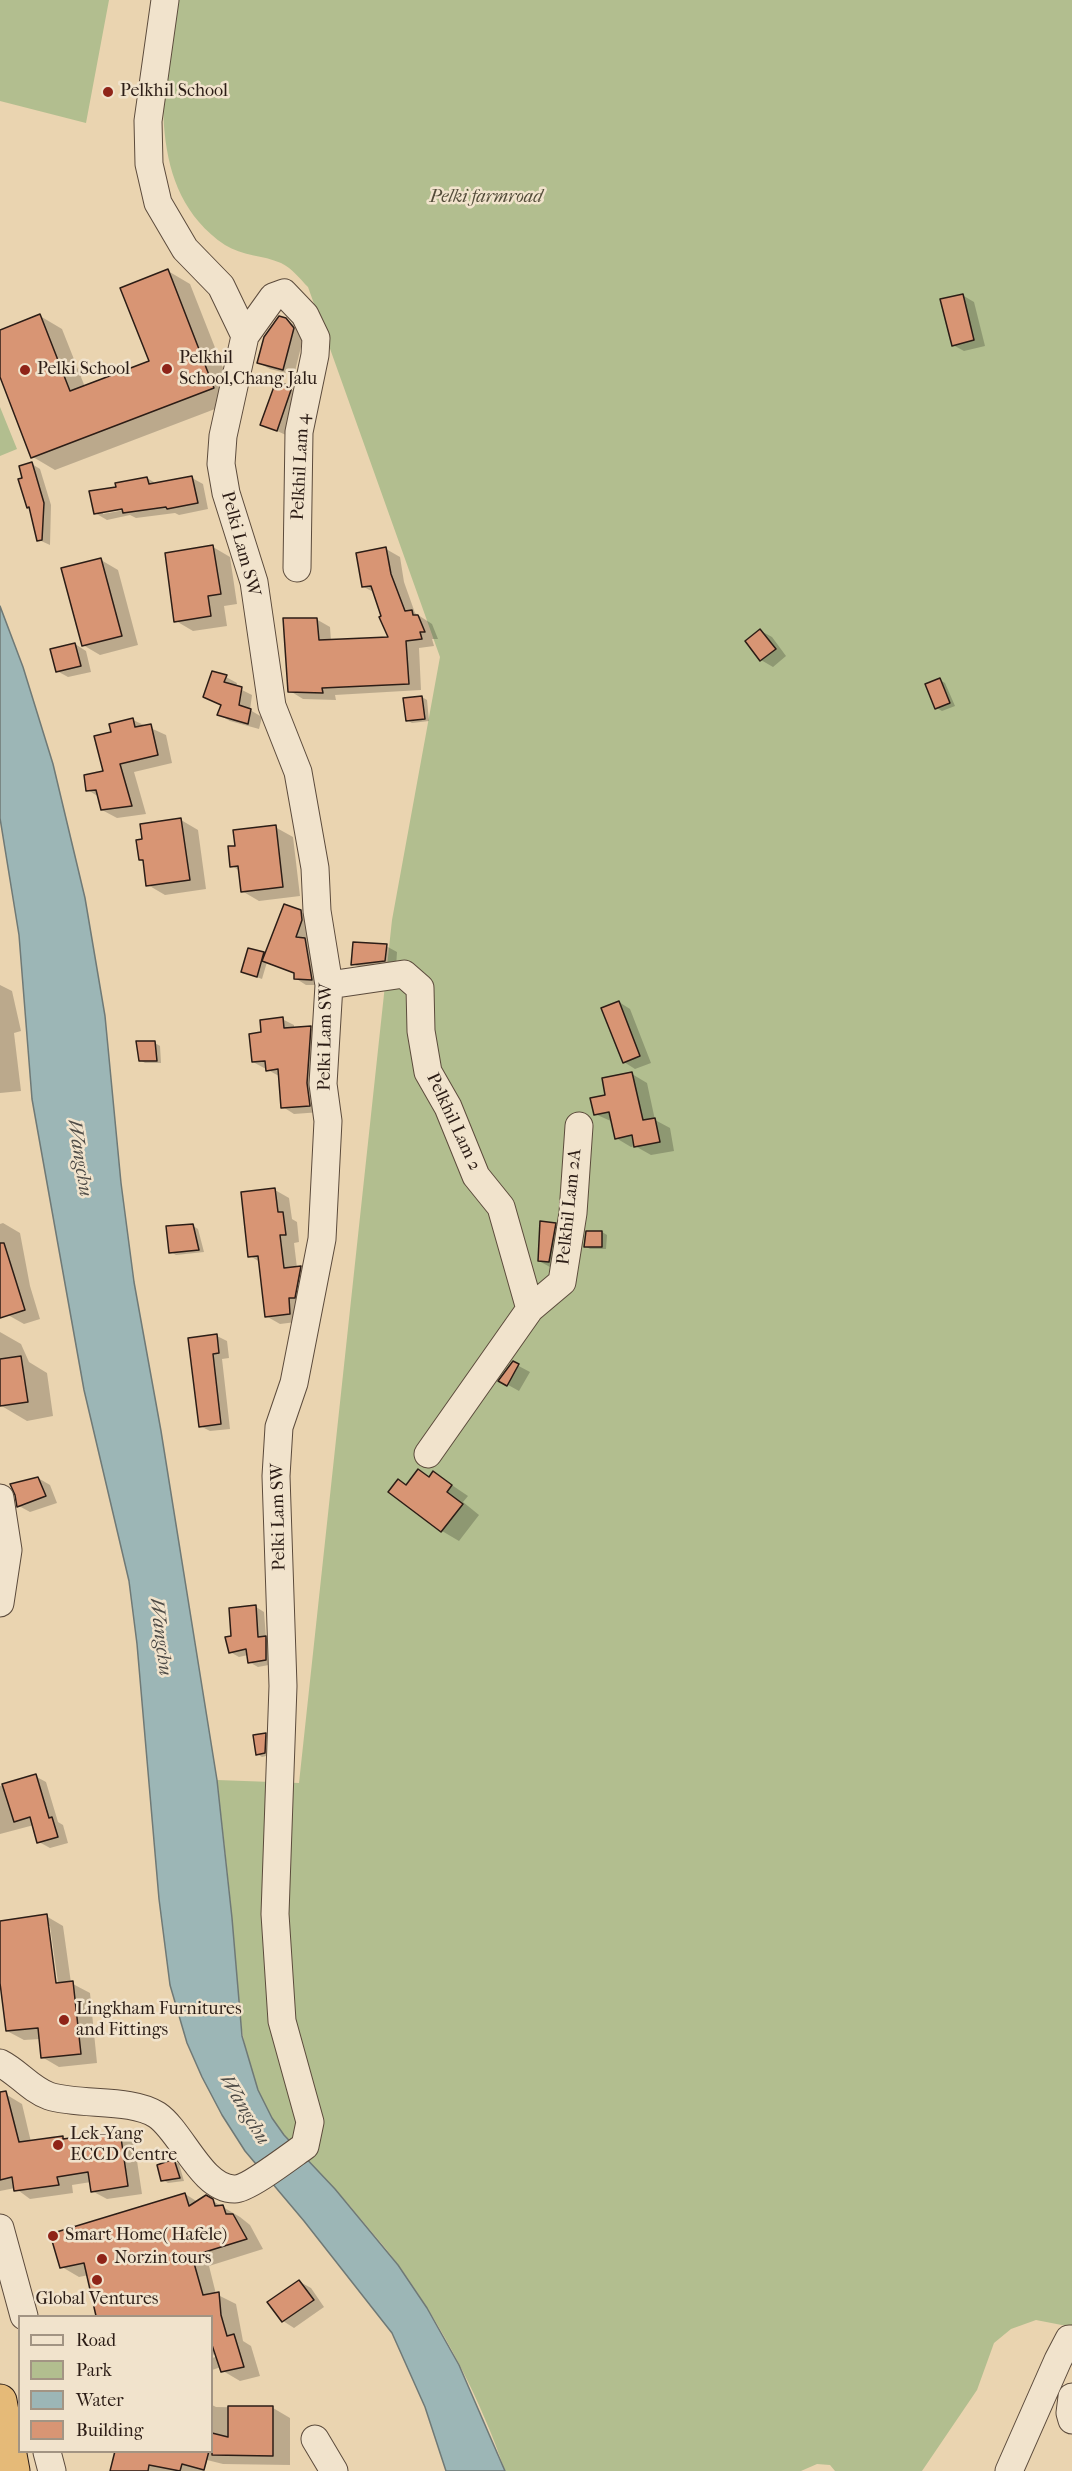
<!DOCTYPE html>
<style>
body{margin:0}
#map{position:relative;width:1072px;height:2471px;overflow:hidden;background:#ead4b0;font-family:"IM FELL French Canon",serif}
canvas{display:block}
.legend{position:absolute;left:18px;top:2315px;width:195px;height:138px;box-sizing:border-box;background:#f1e3cc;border:2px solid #a29483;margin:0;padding:8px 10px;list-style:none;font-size:18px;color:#2c1d16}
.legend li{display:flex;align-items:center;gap:12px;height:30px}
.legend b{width:30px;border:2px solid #a29483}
</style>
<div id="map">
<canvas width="1072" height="2471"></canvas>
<ul class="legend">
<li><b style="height:8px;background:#f1e3cc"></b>Road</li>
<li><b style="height:16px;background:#b2be8f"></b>Park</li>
<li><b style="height:16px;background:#9cb6b6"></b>Water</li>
<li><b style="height:16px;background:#d89574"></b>Building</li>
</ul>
</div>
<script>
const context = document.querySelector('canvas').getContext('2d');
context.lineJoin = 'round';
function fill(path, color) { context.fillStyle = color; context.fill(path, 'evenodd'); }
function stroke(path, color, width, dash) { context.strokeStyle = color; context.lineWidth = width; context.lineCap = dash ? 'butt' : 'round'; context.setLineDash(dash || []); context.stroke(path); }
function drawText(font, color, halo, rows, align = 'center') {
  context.font = font + ' "IM FELL French Canon",serif'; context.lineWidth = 5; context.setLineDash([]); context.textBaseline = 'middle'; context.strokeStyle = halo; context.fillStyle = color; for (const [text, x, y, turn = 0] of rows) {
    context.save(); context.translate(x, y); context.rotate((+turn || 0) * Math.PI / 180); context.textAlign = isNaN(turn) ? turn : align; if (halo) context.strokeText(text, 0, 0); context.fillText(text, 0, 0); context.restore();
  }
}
fill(new Path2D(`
 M0,0H109L86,123L0,101Z
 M169,0H1072V2327L1036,2320L1011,2329L994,2343L977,2390L922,2471H835L830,2465L817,2464L801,2471H505C482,2402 442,2325 399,2266C384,2245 366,2226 350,2206C325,2177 292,2151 272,2118C236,2058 238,1986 232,1919C228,1873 222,1826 217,1780L299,1783L392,920L440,657L308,287C300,279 292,268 281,263C263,255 242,256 225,245C144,190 164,83 169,0Z
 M0,407L17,449L0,456Z`), '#b2be8f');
const water = new Path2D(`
 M0,606L23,667L53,764L85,898L105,1016L121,1183L134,1282L161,1431L217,1780L232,1918L242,2036L258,2090L272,2118L284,2135L335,2189L398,2265L427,2308L459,2365L505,2471H446L425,2407L392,2333L304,2221L245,2151L222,2115L202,2077L187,2043L170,1985L159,1899L137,1644L129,1581L84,1390L32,1099L19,935L0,818Z`);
fill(water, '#9cb6b6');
stroke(water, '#6f7976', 1.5);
fill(new Path2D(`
 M168,271L190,284L236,401L55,470L33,457L0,373V331L40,316L62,329L85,387L151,362Z
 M962,295L974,302L985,346L964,351L953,345Z
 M286,320L298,327L304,335L294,375L270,369L259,363Z
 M277,383L303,395L288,436L262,424Z
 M32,464L40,469L51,505L50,545L39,540L31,509L28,507L24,479Z
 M147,478L157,484L192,478L203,484L208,509L179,515L175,513L136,518L130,515L107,520L95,513L118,488ZM129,506L130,509L103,514V511Z
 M213,547L230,557L237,604L224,606L227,626L193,631L176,621Z
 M386,549L400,557L404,582L415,613L432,624L438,639H432L434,646L419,648L421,690L335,695L336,700L303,699L290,691L316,619L330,627L331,641L391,638L375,593L364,587Z
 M101,560L118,570L138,645L100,655L83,645Z
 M761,631L772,637L786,656L773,667L761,660L747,641Z
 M75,644L86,651L91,672L68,677L57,671Z
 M213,673L226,677L237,683L236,687L252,695L250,710L262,717L259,729L230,721L219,715L222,705Z
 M940,680L945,683L955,706L942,711L937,708Z
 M422,697L427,700L429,721L412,723L407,720Z
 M133,720L166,735L172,763L134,772L146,814L117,818L102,810L99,797L88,790L105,772L113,733Z
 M181,820L198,830L206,889L165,895L148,885L145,862L140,860L144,840Z
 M275,827L293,837L300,896L259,901L242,891L240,871L232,866L237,847Z
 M301,912L312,918L313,926L308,941L316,946L323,985H306L295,978V974L267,962L262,979L243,972L263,953L266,955Z
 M386,946L397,952L396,967L364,970L353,964Z
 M0,985L12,991L21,1031L14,1033L21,1091L0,1093Z
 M619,1002L630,1009L651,1063L635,1069L624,1062Z
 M282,1019L294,1025V1029L310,1028L322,1034L321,1112L294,1114L283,1107L279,1076L253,1062L263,1034Z
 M155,1043L160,1046L161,1063H145L140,1060Z
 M632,1074L647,1083L655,1120L670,1128L674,1151L651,1155L635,1146L631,1147L616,1138L613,1122L595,1114Z
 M275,1190L289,1198L292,1219L297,1222L299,1242L294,1243L297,1268L300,1267L314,1275L304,1321L280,1324L266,1316L260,1262L250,1256Z
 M3,1223L20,1233L30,1286L40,1319L24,1324L8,1315L0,1289V1224Z
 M555,1224L566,1231L560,1268L550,1267L539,1261Z
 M193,1226L198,1229L204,1252L176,1255L171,1252Z
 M602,1232L607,1235L606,1249H590L585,1246Z
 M0,1332L21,1344L29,1362L47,1373L53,1416L27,1421L0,1405Z
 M217,1336L227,1341L229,1358L222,1359L230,1429L210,1431L200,1426L190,1339Z
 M513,1363L530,1372L519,1391L501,1381Z
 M434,1473L468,1496L463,1502L479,1515L459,1541L442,1531L390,1492L430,1478Z
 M38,1478L50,1485L57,1503L30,1512L19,1506Z
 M256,1607L264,1612L266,1638L274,1643V1664L258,1667L249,1662L248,1655L239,1657L230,1652L233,1637Z
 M265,1734L270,1737V1755L262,1757L257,1754Z
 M35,1776L46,1782L58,1822L63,1825L68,1843L50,1848L39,1842L34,1825L0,1834V1786Z
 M46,1916L63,1926L71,1983L90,1993L97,2063L59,2067L42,2057L40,2039L24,2040L7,2031L0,1973V1922ZM47,1926H50L59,1990L56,1991Z
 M7,2095L22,2104L31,2142L62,2137L67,2140L119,2132L134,2141L142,2194L107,2199L92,2191L91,2182L72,2185L73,2193L30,2199L15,2188L0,2191V2097Z
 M174,2161L179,2164L184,2181L168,2183L163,2180Z
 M185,2194L198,2202L206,2197L240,2217L250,2225L263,2249L209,2266L216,2294L236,2304L243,2341L251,2346L260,2376L240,2381L223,2371L221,2367L212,2370V2358L223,2355L222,2352L212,2355V2316H98L89,2275L79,2277L62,2267Z
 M300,2282L311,2288L324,2307L294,2328L283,2321Z
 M212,2405L216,2407L273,2408L290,2418V2465L223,2464L207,2460L204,2471H112L117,2452H212Z`), '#0003');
const building = new Path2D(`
 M168,269L214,388L31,458L0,377V330L40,314L70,391L149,361L120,288Z
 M963,294L974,340L952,346L940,299Z
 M279,316L286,318L294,328L283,370L257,363L264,337Z
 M276,381L292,387L277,431L260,425Z
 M32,462L44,503L42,540L37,541L29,507L27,508L18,479L22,478L19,466Z
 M192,476L198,503L167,509L166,507L123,513L122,509L94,514L89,491L116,487L115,483L147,477L149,484Z
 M213,545L221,594L208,596L211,616L174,622L165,553Z
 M386,547L391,574L405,611L412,610L413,615H418L425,632H420L422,639L406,641L409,684L322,688L323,693L288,692L283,618H317L319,640L388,637L379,617L381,616L371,586L362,587L356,553Z
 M101,558L122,636L82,646L61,568Z
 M760,629L776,649L760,661L745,641Z
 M75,643L81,666L56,672L50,649Z
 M212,671L227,675L224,682L242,687L239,705L251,709L248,724L217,715L221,705L203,697Z
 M940,678L950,703L935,709L925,684Z
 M422,696L425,719L406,721L403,698Z
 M133,718L135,727L151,724L158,755L120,764L132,806L101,810L96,790L86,791L84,775L103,771L94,736L111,732L109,724Z
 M181,818L190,880L146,886L143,860H139L136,840L142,839L140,824Z
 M276,825L283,887L241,892L238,866L230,867L228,846H235L233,830Z
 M284,904L301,910L302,920L296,937L305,938L312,980L294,979V973L262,961Z
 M353,942L387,944L385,961L351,965Z
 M248,948L264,952L257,977L241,972Z
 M619,1001L640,1056L623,1063L601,1008Z
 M283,1017L284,1028L311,1026L307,1083L310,1106L281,1108L278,1069L266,1071L265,1061L252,1062L249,1034L261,1032L260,1020Z
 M136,1041H155L157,1061H139Z
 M632,1072L643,1120L655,1118L660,1142L634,1147L632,1135L615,1139L609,1112L594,1115L590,1098L605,1095L602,1078Z
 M275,1188L278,1212H283L286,1235H280L284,1268L301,1266L295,1298H289L290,1314L265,1317L258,1256L248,1257L241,1192Z
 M540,1221L556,1223L549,1262L538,1261Z
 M193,1224L199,1250L169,1253L166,1226Z
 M586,1231H602V1247H584Z
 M0,1243H4L25,1310L0,1318Z
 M217,1334L219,1353L213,1354L221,1424L199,1427L188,1338Z
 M21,1356L28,1402L0,1406V1359Z
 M513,1361L519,1364L507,1386L498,1381Z
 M418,1469L429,1477L433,1471L452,1485L447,1492L463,1504L441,1532L388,1492L398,1479L406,1485Z
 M38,1477L46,1496L17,1507L15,1495L10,1484Z
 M256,1605L258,1637L266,1636V1660L248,1663L246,1649L229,1653L225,1637L231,1636L229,1608Z
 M266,1733L265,1753L256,1755L253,1735Z
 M36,1774L49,1818L52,1817L58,1837L37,1843L30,1817L14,1822L2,1784Z
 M47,1914L56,1983L73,1981L81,2054L41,2058L38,2028L6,2031L0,1983V1921Z
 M6,2091L19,2142L63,2136V2139L120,2131L128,2186L91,2192L88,2172L57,2177L59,2185L14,2191L12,2177L0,2180V2092Z
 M174,2159L180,2178L161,2181L157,2165Z
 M185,2193L189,2206L206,2195L213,2199L215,2206L223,2205L226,2214H233L247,2239L192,2256L203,2295L219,2292L221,2315L227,2336L234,2334L244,2367L221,2372L212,2345V2316H96L84,2263L60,2268L50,2234Z
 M299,2280L314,2300L282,2322L267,2302Z
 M228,2406H273V2456L212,2455V2433L228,2437Z
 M115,2451H209L204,2470L182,2464L180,2471L149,2465L148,2471H110Z`);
fill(building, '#d89574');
stroke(building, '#2c1d16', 1.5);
const minor = new Path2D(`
 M245,336L273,297L284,293L305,315L316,338L315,355L299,432L297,568
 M329,985L404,974L420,988L421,1031L428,1072L448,1107L476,1176L501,1207L530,1309
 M428,1454L530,1309L562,1282L573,1213L579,1126
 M0,1498L8,1550L0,1603
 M0,2063C18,2072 30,2089 49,2096C81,2106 131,2098 157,2115C182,2132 202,2190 235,2189C248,2189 292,2155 305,2146L310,2122L282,2021L275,1914L283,1686L276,1476L279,1427L294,1383L322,1239L328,1121L323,1084L329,985L317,911L315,868L298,772L272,706L254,582L226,493L221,464L223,436L245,336L221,286L185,249L158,203L149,164L148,121L165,0
 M0,2228L24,2316
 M1072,2397L1070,2413L1072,2420
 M315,2439L334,2471
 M47,2452L52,2471
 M1009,2471L1058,2360L1069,2339H1072`);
const highway = new Path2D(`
 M0,2401L13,2471`);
stroke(minor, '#5c4b3c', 29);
stroke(highway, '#2c1d16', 35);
stroke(minor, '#f1e3cc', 27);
stroke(highway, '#e5ba78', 33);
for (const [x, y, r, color] of [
 [108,92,6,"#8f2418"],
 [167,369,6,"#8f2418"],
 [25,370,6,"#8f2418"],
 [64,2020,6,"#8f2418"],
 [58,2145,6,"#8f2418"],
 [53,2236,6,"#8f2418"],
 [102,2259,6,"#8f2418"],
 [97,2280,6,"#8f2418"]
]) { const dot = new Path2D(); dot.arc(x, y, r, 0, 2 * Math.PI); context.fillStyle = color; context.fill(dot); stroke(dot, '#f1e3cc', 2); }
drawText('18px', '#2c1d16', '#f1e3cc', [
 ["Pelkhil School",120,92],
 ["Pelkhil",179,359],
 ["School,Chang Jalu",179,380],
 ["Pelki School",37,370],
 ["Lingkham Furnitures",76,2010],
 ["and Fittings",76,2031],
 ["Lek-Yang",70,2135],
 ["ECCD Centre",70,2156],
 ["Smart Home( Hafele)",65,2236],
 ["Norzin tours",114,2259],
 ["Global Ventures",97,2300,"center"]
], 'left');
drawText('italic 18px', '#544d3a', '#f1e3cc', [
 ["Pelki farmroad",486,198]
]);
drawText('18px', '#2c1d16', '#f1e3cc', [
 ["Pelkhil Lam 4",301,467,-87],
 ["Pelki Lam SW",240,544,75],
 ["Pelki Lam SW",326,1037,-89],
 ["Pelkhil Lam 2",453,1122,65],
 ["Pelkhil Lam 2A",570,1207,-84],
 ["Pelki Lam SW",279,1517,-91]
]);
drawText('italic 20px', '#4e4b46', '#f1e3cc', [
 ["Wangchu",79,1158,81],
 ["Wangchu",160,1637,83],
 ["Wangchu",244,2110,59]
]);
</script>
